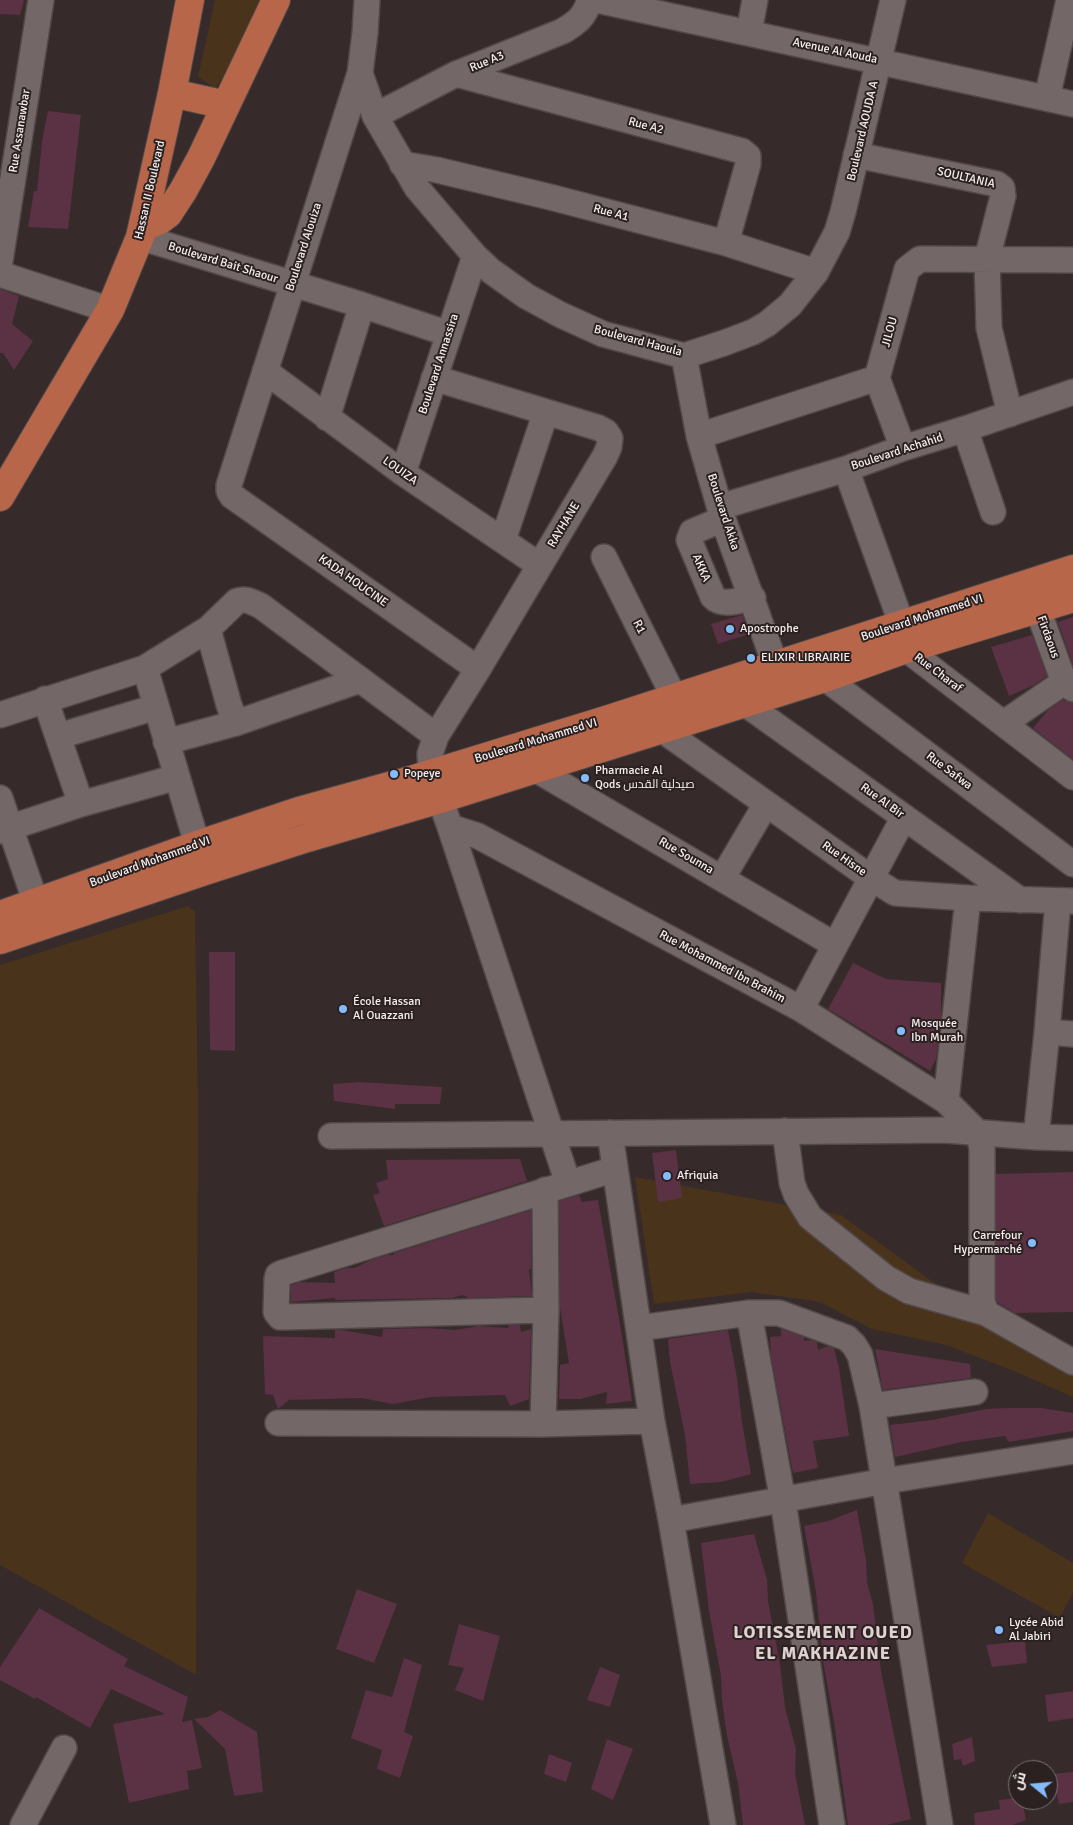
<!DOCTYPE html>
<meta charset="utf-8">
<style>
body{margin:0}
#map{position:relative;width:1073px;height:1825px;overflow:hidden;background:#362a2b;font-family:Signika,Cairo,sans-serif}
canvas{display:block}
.north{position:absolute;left:1008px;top:1760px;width:50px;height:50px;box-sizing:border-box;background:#2b2121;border:1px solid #7c7373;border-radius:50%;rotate:287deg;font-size:14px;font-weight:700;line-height:20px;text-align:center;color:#f6eeee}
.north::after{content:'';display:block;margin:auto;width:18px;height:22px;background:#84bcfb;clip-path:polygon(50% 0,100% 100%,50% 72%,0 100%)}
</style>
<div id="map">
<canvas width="1073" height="1825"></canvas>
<div class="north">ش</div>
</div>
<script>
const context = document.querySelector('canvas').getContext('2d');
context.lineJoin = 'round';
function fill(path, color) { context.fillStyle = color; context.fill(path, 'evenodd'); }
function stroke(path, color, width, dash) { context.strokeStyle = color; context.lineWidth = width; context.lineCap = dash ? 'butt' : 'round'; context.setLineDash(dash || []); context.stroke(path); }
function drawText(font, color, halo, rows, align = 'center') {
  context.font = font + ' Signika,Cairo,sans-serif'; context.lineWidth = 4; context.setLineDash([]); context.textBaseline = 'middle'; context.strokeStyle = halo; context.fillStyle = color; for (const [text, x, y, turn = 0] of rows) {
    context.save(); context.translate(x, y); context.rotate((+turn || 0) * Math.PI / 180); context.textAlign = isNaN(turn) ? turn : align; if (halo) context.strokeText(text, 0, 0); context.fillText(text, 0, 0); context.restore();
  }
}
fill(new Path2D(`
 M215,0H262L234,65L215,88L198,77Z
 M188,906L195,912L198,1107L196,1675L0,1565V965Z
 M635,1177L841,1215L988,1322L1073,1367V1397L1014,1371L946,1345L872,1329L820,1302L751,1292L654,1304Z
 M988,1513L1073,1563V1593L1060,1618L962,1563Z`), '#49331b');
fill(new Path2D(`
 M0,0H24L20,15L0,14Z
 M48,111L81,115L68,229L28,227L34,191H37L42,141Z
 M0,289L19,296L12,324L33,341L14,370L3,353H0Z
 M742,615L749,634L718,644L711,624Z
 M1073,617V665L1058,622Z
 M1032,635L1047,676L1034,685L1009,696L991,647Z
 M1063,700L1073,703V759L1033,728L1048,710Z
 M209,952H235V1051L210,1050Z
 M853,963L886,979L941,983V1018L936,1059L930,1071L828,1009Z
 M359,1082L442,1087L440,1104H395V1109L334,1101L333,1084Z
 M676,1150L682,1198L658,1202L652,1153Z
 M520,1159L527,1181L384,1226L373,1195L380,1193L376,1183L388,1179L386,1160Z
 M1073,1172V1312L1015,1313L998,1303L996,1299V1174Z
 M579,1195L582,1202L598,1200L623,1342L632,1401L606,1404L607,1392L580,1399H559L560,1365L569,1363L560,1308L559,1201Z
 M531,1210V1269H529L532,1296L469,1298L463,1295L452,1298L335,1300V1298L291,1302V1285L300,1282L335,1283L334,1272L346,1268H354L371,1260L387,1255H394V1253Z
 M509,1325H520L521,1332L531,1329L529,1399L510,1406L505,1395L431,1397L393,1404L361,1398L289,1400L278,1409L273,1395L265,1394L263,1336L335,1338V1330H342L382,1337L383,1329L427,1328L455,1330L479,1326L508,1328Z
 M781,1329L804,1337V1341L811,1340L817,1342L818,1350L828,1346L834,1348L839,1368L849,1436L813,1441L818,1468L793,1473L771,1356L770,1337L781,1336Z
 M728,1330L737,1378L742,1422L751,1474L721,1482L690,1484L685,1435L670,1362L668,1339Z
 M875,1349L970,1364L971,1378L883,1390Z
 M1006,1408H1041L1073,1413V1431L1009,1442L1005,1436L962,1442L895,1457L890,1425L932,1420L986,1409Z
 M857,1510L866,1560L867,1583L873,1604L881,1671L911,1819L887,1825H848L834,1722L823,1661L816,1592L804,1526L828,1521Z
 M754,1534L767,1580L768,1601L780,1664L785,1707L796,1749L795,1773L805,1825H743L738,1783L727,1736L722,1700L721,1676L709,1611L701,1543Z
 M357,1589L397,1604L374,1663L336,1649Z
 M39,1608L128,1659L124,1666L188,1697L182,1722L192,1720L202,1768L187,1771L189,1789L129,1803L113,1724L165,1714L111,1689L90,1728L36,1697L35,1699L0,1680V1667Z
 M459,1624L500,1636L483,1701L455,1690L464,1668L448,1665Z
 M1025,1641L1027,1663L992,1667L986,1645Z
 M404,1658L422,1665L404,1732L413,1736L400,1778L377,1769L382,1750L351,1738L366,1690L392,1697Z
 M600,1667L620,1675L610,1707L587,1700Z
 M1073,1691V1718L1048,1722L1045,1695Z
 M220,1710L257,1732L263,1792L234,1796L225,1749L194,1719L208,1717Z
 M972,1737L975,1761L963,1766L961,1759L954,1760L952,1744Z
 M607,1739L633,1749L613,1800L591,1789Z
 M549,1754L572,1763L566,1782L544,1774Z
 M1073,1772V1802L1059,1804L1052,1774Z
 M1018,1798V1800H1022L1026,1820L1012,1825H975L974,1813L1000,1809L999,1800Z`), '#5b3144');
const minor = new Path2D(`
 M367,0L365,33L360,73L229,485V491L232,496L478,669
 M597,0L1073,104
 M749,32L755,0
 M360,73L375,116L417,188L475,256L491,271L526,296L561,315L603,334L684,356L724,343L753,332L767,324L790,305L816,272L837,232L843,212L893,0
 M456,74L742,151L748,156V164L726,243
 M1047,98L1069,0
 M375,116L456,74L563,31C578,22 584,17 590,0
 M856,155L997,184L1002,188L1003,196L987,259L989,328L1010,414
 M402,164L437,170L550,197L726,243L816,272
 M140,237L362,305L449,334
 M0,261L41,0
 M0,274L110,310
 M684,356L699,436L723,519L775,664
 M265,371L403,473L539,565
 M434,378L599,428L606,432L610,438L609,447L605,456L478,669L436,736L430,754L431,774L450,827L568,1183
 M877,378L903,448
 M327,418L362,305
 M965,429L993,512
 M699,436L877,378L907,269L920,259L1073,260
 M846,469L902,625L906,649L1073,777
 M403,473L475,256
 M720,507L846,469L903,448L965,429L1073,392
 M723,519L692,532L689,540L713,597C722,607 741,600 753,598
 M503,540L546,412
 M604,557L674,697
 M1038,610L1064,682L1073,689
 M208,629L229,705L236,723
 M145,668L203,864
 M825,678L1073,864
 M45,699L81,804
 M743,702L1020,900
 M0,715L145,668L208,629L237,601C246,598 252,602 261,606L436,736
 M1004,723L1064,682
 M661,729L871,878L895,893L968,898L1073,901
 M59,736L156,707
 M166,742L236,723L360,680
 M535,769L835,945
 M0,798L36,903
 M450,827L478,836L801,1009L946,1101L978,1133L982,1148V1301L986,1313L1073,1362
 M0,831L81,804L177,777
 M723,877L766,804
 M801,1009L904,817
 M1047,1032L1073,1034
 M946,1101L968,898
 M785,1131L792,1183L796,1194L810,1217L886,1278L909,1291L986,1313
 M610,1133L652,1421L671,1520L723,1825
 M331,1136L945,1130L1036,1137L1073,1138
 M1036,1137L1047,1032L1058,901
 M546,1310L284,1317H280L276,1312L277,1279L278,1275L282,1273L615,1169
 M639,1328L749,1313
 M872,1406L975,1392
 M278,1423L543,1424L652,1421
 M543,1424L546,1310L545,1190
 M671,1520L885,1481L1073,1451
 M23,1825L64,1748
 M832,1825L783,1501L749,1313H779L847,1338L854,1345L860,1355L872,1406L940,1825`);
const major = new Path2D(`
 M172,93L226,105
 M142,228L160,220L168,214L183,191L201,158L276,0
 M0,497L110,310L140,237L172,93L190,0
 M0,915L197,845L299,811L411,780L606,720L1073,569
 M0,940L205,871L307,838L440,799L825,678L906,649L1073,598`);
stroke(minor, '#514848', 28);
stroke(major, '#514848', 30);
stroke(minor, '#746768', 25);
stroke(major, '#b76649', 28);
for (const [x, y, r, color] of [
 [730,629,5,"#84bcfb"],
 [751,658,5,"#84bcfb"],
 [394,774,5,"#84bcfb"],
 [585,778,5,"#84bcfb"],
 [343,1009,5,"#84bcfb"],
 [901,1031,5,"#84bcfb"],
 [667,1176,5,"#84bcfb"],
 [1032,1243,5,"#84bcfb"],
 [999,1630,5,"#84bcfb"]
]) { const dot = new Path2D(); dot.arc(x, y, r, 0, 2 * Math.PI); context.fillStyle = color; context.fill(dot); stroke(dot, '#2b2121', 2); }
drawText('12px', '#f6eeee', '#2b2121', [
 ["Avenue Al Aouda",835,51,12],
 ["Rue A3",487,62,-22],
 ["Rue A2",646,126,15],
 ["Rue Assanawbar",20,131,-81],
 ["Boulevard AOUDA A",863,131,-77],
 ["SOULTANIA",966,178,13],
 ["Hassan II Boulevard",150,190,-77],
 ["Rue A1",611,213,15],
 ["Boulevard Alouiza",304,247,-72],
 ["Boulevard Bait Shaour",223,263,17],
 ["JILOU",890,332,-75],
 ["Boulevard Haoula",638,341,15],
 ["Boulevard Annassira",439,364,-72],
 ["Boulevard Achahid",897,452,-18],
 ["LOUIZA",400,471,35],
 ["Boulevard Akka",723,512,72],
 ["RAYHANE",564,525,-59],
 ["AKKA",701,568,67],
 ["KADA HOUCINE",353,581,35],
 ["Boulevard Mohammed VI",922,618,-18],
 ["R1",639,627,63],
 ["Firdaous",1048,637,70],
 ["Rue Charaf",938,673,37],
 ["Boulevard Mohammed VI",536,741,-17],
 ["Rue Safwa",949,771,37],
 ["Rue Al Bir",882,801,36],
 ["Rue Sounna",686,856,30],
 ["Rue Hisne",844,859,35],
 ["Boulevard Mohammed VI",150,862,-20],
 ["Rue Mohammed Ibn Brahim",722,967,28]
]);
drawText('12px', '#f6eeee', '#2b2121', [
 ["Apostrophe",740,629],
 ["ELIXIR LIBRAIRIE",761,658],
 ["Pharmacie Al",595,771],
 ["Qods صيدلية القدس",595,785],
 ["Popeye",404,774],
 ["École Hassan",353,1002],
 ["Al Ouazzani",353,1016],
 ["Mosquée",911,1024],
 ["Ibn Murah",911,1038],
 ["Afriquia",677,1176],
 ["Carrefour",1022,1236,"right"],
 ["Hypermarché",1022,1250,"right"],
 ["Lycée Abid",1009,1623],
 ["Al Jabiri",1009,1637]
], 'left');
context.letterSpacing = '1px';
drawText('bold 18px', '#e1d2d2', '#2b2121', [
 ["LOTISSEMENT OUED",823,1633],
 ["EL MAKHAZINE",823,1654]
]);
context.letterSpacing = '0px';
</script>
